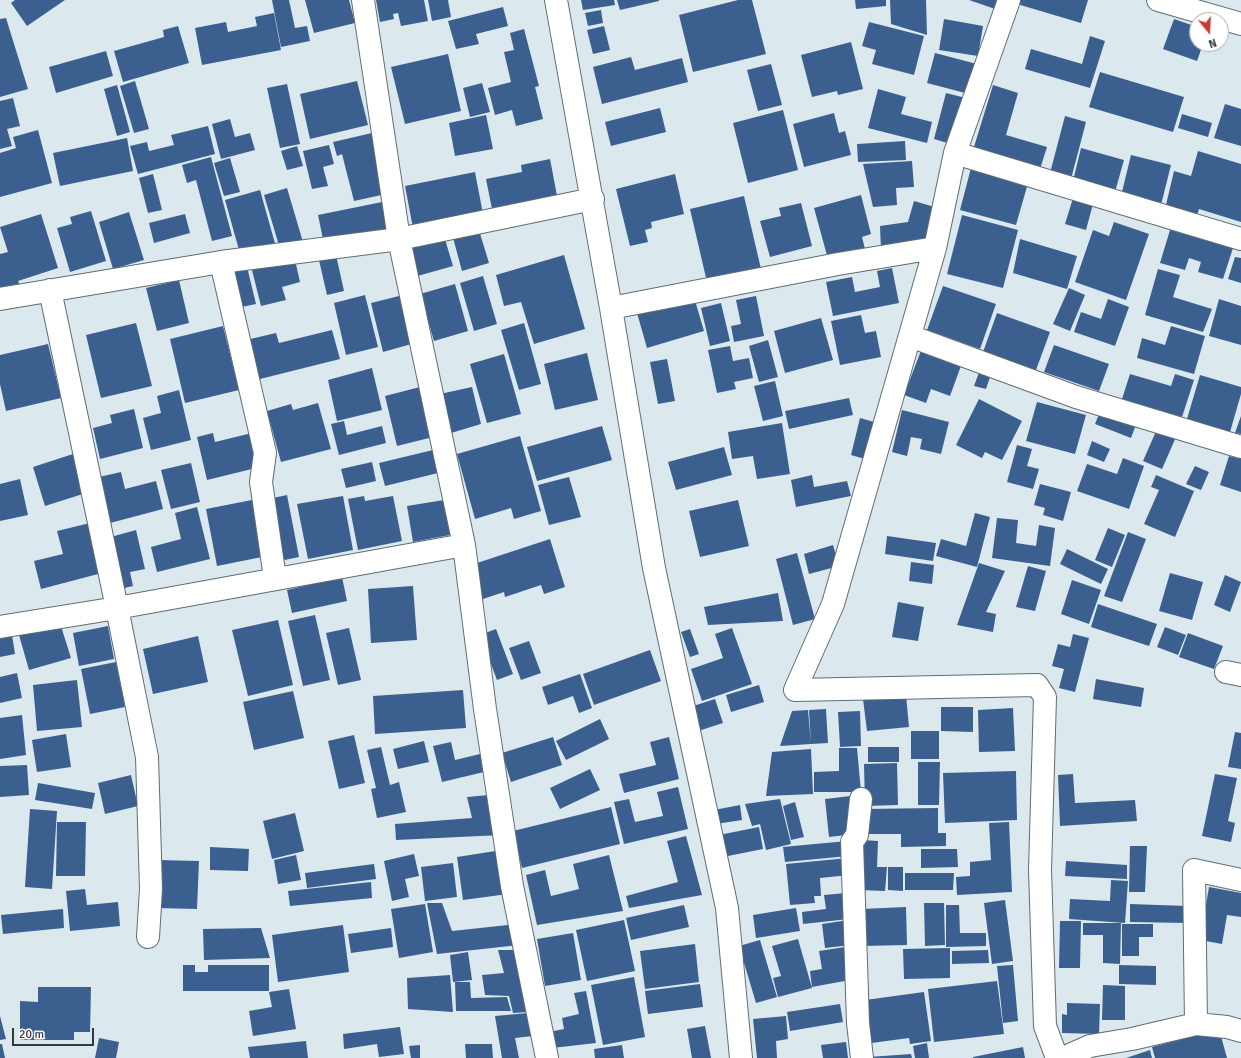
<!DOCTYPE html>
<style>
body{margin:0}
#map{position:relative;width:1241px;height:1058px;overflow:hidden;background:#dbe8ee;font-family:Signika,sans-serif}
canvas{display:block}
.north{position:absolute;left:1189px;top:12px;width:40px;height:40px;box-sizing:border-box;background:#fff;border:1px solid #adafb1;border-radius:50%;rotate:162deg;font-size:11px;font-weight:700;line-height:16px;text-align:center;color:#33383b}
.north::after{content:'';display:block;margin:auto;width:14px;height:18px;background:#c83a34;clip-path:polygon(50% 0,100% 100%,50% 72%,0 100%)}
.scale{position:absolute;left:12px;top:1028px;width:82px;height:18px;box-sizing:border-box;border:2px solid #33383b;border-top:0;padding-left:5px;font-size:12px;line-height:14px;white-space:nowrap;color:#33383b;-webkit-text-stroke:3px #fff;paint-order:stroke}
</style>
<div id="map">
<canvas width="1241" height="1058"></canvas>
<div class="north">N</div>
<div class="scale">20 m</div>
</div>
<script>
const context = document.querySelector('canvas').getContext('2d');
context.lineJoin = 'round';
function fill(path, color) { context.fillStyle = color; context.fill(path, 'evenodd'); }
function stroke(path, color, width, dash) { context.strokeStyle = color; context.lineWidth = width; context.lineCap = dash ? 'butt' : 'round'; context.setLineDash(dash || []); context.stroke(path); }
fill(new Path2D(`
 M15,0H65L27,26L11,3Z
 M272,0H289L295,28L307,26L310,41L281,47Z
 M305,0H349L355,23L314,33Z
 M376,0H424L428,21L401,26L398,13L393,14L394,19L380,22Z
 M428,0H448L451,17L432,21Z
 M581,0H614L615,5L583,10Z
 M617,0H659V1L620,10Z
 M738,0H752L766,54L693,72L679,15Z
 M855,0H886V6L856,9Z
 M890,0H926L927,35L891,24Z
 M969,0H1005L1001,11Z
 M1018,0H1088L1081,23L1017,4Z
 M503,7L508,26L476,34L479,44L456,49L448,21Z
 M601,10L603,23L588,26L585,13Z
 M274,13L281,50L202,65L195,28L226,22L228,32L257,26L255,17Z
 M6,18L28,89L0,97V19Z
 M944,19L983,26L978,56L939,50Z
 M1174,19L1197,27V44H1203L1197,61L1163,49Z
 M869,22L924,36L914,75L872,64L876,50L862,46Z
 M178,26L189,63L123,82L114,51L164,37L163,30Z
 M604,26L610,50L593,54L587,30Z
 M524,29L539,86L535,87L543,119L516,126L512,110L495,115L488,88L511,82L504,52L514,50L510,33Z
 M1090,36L1105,41L1090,88L1025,69L1031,49L1082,64Z
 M851,42L863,89L838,95L837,91L812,97L801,55Z
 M106,51L113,76L56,93L49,67Z
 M935,53L977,64L969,94L927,83Z
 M448,54L461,111L405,124L391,67Z
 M631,57L635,70L682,58L688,82L602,104L593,67Z
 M771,64L782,105L758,111L747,70Z
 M1100,72L1184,97L1173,132L1089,107Z
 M135,81L149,129L134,133L120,86Z
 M357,81L368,125L310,139L300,94Z
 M482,83L490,112L470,117L463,88Z
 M287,84L300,144L280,148L267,88Z
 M117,85L130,132L117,136L104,89Z
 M993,85L1018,93L1006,135L1047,147L1040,169L973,150Z
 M878,89L906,97L901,114L932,122L927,143L868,128Z
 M946,93L966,98L954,145L934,139Z
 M13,98L20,126L7,129L12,146L0,149V101Z
 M1225,104L1241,109V146L1214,138Z
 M660,108L666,132L611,146L605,122Z
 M783,110L798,170L748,183L733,123Z
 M834,113L839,133L845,131L851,155L804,167L793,124Z
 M1182,114L1212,123L1208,137L1178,128Z
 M486,115L493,149L455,156L449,123Z
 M1065,116L1086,122L1071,179L1050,173Z
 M230,119L235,137L250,133L255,150L221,159L212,124Z
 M208,126L215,154L138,174L130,146L147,142L149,151L174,145L171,135Z
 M38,130L52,183L0,197V153L16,148L13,137Z
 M372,133L386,194L354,201L342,154L337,156L333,142Z
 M127,138L133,171L60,186L53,153Z
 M905,141L906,160L858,162L857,144Z
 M329,145L334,164L323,167L328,186L312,189L303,151Z
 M297,146L303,166L287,170L281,151Z
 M1081,148L1124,160L1115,192L1073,181Z
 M1198,151L1241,164V222L1199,209L1196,218L1165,209L1174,171L1191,176Z
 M1131,155L1171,165L1161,205L1121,196Z
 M211,157L232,236L212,241L196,180L187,183L182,165Z
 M230,158L240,192L224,196L214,163Z
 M550,159L558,201L493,214L486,179L522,172L521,165Z
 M912,161L914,187L896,188L897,205L873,207L863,164Z
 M971,168L1028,183L1016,225L960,210Z
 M475,172L483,214L413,228L405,186Z
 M153,174L162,210L148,213L139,178Z
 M675,174L684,214L651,222L652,228L645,230L648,242L630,246L616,189Z
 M287,188L303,242L280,249L264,195Z
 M260,190L276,247L241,257L225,200Z
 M861,195L871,234L862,237L865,249L828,259L814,208Z
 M744,196L761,269L707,282L690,209Z
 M1073,198L1093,204L1086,230L1065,224Z
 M387,201L392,230L324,244L318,215Z
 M914,201L938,208L928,244L881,250L880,226L908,222Z
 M801,203L812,246L770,257L760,221L781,216L779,208Z
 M91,211L106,261L70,272L57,228L72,224L70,217Z
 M129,212L144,260L113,269L99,222Z
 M41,214L58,268L18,281L20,285L0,291V254L8,252L0,227Z
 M185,214L190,233L154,243L149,223Z
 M962,215L1018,230L1003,288L947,274Z
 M1114,222L1149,234L1126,300L1075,282L1093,230L1109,236Z
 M478,227L489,263L462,271L452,234Z
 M1170,230L1233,248L1223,279L1198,272L1201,262L1189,258L1185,270L1160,263Z
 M444,236L453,266L414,277L406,247Z
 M1020,239L1077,256L1067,289L1013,273Z
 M336,255L344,291L327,295L319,260Z
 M564,255L585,329L534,344L521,302L504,306L496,275Z
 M1235,257L1241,258V283L1228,279Z
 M295,260L300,282L282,287L286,300L261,306L252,270Z
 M247,267L256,304L237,308L228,272Z
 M892,268L899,303L833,316L826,282L852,277L855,292L880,287L877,271Z
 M1158,269L1180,275L1173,297L1212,309L1203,332L1145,315Z
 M483,276L497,324L474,331L460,283Z
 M179,280L189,323L157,331L146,288Z
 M455,284L468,331L434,341L420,294Z
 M943,286L996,304L980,349L927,330Z
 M1069,288L1085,295L1070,331L1053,324Z
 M365,295L378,347L346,355L334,303Z
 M403,295L415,343L383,352L371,303Z
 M756,296L764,336L734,342L731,326L741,324L736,300Z
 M694,297L704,331L647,348L637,313Z
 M1108,299L1129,307L1115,346L1074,332L1081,312L1101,319Z
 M1219,299L1241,306V345L1209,336Z
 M721,303L730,341L710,346L701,308Z
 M997,313L1050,332L1036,370L983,352Z
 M861,315L865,333L876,331L881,357L840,365L831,321Z
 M821,318L833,360L785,373L774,331Z
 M136,323L152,386L101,398L86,335Z
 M524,323L541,384L519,390L501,330Z
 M223,326L239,390L185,403L170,339Z
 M1171,326L1205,336L1194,374L1137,358L1142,338L1165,345Z
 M332,330L340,359L256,380L246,340L276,333L279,343Z
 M768,340L778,377L759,382L749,346Z
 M48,344L61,398L6,411L0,384V355Z
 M1054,345L1109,364L1099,391L1044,372Z
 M730,346L733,361L749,358L753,378L734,382L736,389L717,393L708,350Z
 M922,348L962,363L950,396L931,389L926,403L904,395Z
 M587,353L598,400L555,410L544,364Z
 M504,354L521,414L487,423L470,364Z
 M667,359L675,401L658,404L650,362Z
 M981,367L992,371L986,389L974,386Z
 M372,368L382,410L337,421L328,380Z
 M1130,374L1171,386L1175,374L1194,380L1182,417L1122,399Z
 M1200,375L1241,387V394L1230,432L1187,419Z
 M775,381L783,416L763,421L754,386Z
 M420,387L433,437L397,446L385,396Z
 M472,387L481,424L451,433L440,394Z
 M179,390L191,440L151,450L143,418L161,413L157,396Z
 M849,398L853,415L789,429L785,411Z
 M979,399L1022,421L1002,460L985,452L982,458L956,445Z
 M1037,402L1086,415L1075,454L1026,441Z
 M318,403L331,449L281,462L267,411L291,404L293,410Z
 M134,409L143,448L100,459L93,428L112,423L110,415Z
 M1101,409L1137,422L1131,438L1095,424Z
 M902,410L949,422L941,454L920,449L922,439L911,437L907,456L892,452Z
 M1241,416V434L1235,433Z
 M860,418L874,422L865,459L851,455Z
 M344,421L347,435L382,426L386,443L339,455L331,424Z
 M782,423L790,474L757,479L753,456L732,459L728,432Z
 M602,426L612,460L537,481L527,447Z
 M1157,429L1176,437L1162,469L1143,461Z
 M213,433L215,442L252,433L260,467L207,480L197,437Z
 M520,436L541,511L514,519L511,508L475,519L457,454Z
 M1092,441L1110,449L1104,462L1087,455Z
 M1017,445L1032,449L1027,466L1039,469L1033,489L1007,482Z
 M724,447L732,475L676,490L668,462Z
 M433,450L438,473L385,486L379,463Z
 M73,454L86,493L45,506L33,467Z
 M1229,456L1241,459V492L1220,485Z
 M1123,458L1144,466L1129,509L1077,491L1087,464L1117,474Z
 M372,462L376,481L346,488L341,469Z
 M191,463L200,502L171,509L161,470Z
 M1195,466L1209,472L1201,490L1186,484Z
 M121,472L125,489L156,481L163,509L110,523L99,477Z
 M812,475L814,487L847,481L851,496L796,507L791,480Z
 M1156,475L1194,491L1175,537L1144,524L1159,490L1151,487Z
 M569,477L581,517L549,525L538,485Z
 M20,479L28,515L0,521V484Z
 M1040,484L1071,492L1063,521L1043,515L1045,508L1034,505Z
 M287,495L299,557L280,561L268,499Z
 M343,496L353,550L308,559L297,504Z
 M364,496L365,501L393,496L402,541L358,550L348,499Z
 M252,500L259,537L267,556L217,566L206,509Z
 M444,500L450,535L413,542L407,506Z
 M738,500L749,546L700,557L689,511Z
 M197,507L210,559L157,572L151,547L181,539L175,513Z
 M975,513L990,517L977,567L936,556L941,539L966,546Z
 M997,518L1018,520L1016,543L1036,546L1039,525L1055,528L1050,566L992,558Z
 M90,523L102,573L41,589L34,561L63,554L57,531Z
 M1108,528L1125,535L1112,567L1095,560Z
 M136,530L145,569L130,572L133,586L120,589L107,538Z
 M1128,532L1146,539L1122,602L1104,596Z
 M887,536L936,543L933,561L885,554Z
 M550,539L565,587L544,594L541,585L505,597L504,592L483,599L471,565Z
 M833,545L839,566L809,574L804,554Z
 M1067,549L1108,569L1101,584L1060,564Z
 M797,553L815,619L793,625L776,559Z
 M911,562L934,565L932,584L909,581Z
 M979,563L1005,571L986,612L996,614L993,632L957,625Z
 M1028,566L1046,571L1035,611L1016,607Z
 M1170,573L1203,582L1192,620L1159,611Z
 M1225,575L1241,582L1230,612L1214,605Z
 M342,577L347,601L292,613L287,590Z
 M1072,580L1101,590L1089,624L1061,614Z
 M413,586L417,640L371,643L368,589Z
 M778,593L783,621L708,625L704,607Z
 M898,602L924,607L918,641L892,637Z
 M1098,604L1157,624L1149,646L1091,627Z
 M315,615L330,680L303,686L288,621Z
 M278,620L293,685L248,696L232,630Z
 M60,623L71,658L29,670L19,635Z
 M108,626L114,659L79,666L73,633Z
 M1165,627L1186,635L1178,655L1157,647Z
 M349,628L361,680L338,685L326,633Z
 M732,628L752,684L702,701L691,669L723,658L715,634Z
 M11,629L15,654L0,657V631Z
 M496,629L513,674L497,680L480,635Z
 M690,629L699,654L690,657L681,632Z
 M1188,633L1223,646L1214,669L1179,657Z
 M1073,634L1089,638L1075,692L1059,688L1064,669L1052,666L1058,644L1070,647Z
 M198,636L208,682L153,694L143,649Z
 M529,641L541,673L521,680L509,648Z
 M650,650L661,681L594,705L583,674Z
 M116,662L125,707L90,714L81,669Z
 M17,673L22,698L0,703V677Z
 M580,674L592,708L579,713L573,696L548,705L542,687Z
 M1096,679L1144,688L1141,707L1093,699Z
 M77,680L82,727L37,731L33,685Z
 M759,685L764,702L731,712L726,695Z
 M463,690L466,728L375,734L373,696Z
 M293,691L304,738L254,750L243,702Z
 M906,695L909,727L867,731L863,699Z
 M715,699L723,723L695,732L687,708Z
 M941,707H973V732L941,731Z
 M1013,708L1015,751L979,752L978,710Z
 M826,709L828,743L811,744L809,710Z
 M808,710L811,744L780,746L792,711Z
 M860,711L861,746L840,747L838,712Z
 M22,715L26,755L0,759V718Z
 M600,719L609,739L566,760L556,741Z
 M911,731H939V759H911Z
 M1235,732L1241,733V769L1228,767Z
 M66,734L71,767L37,772L32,740Z
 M354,735L365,783L339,789L328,741Z
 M553,737L562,765L511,782L502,753Z
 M669,737L679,779L624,793L619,774L656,765L650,742Z
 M424,741L429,762L398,769L393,749Z
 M451,742L455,760L480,754L484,772L442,782L433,746Z
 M381,747L390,785L399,782L406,812L377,818L371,789L376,788L367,750Z
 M868,747H899V762H868Z
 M839,748H857L861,792H814V772L839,771Z
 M811,749L813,794L766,796L772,752Z
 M918,762H940L939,805H918Z
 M897,763L898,805L865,806L864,764Z
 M27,765L29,795L0,797V766Z
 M590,769L600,790L560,809L550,788Z
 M1016,771L1017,820L945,823L943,773Z
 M1073,774L1075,803L1135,800L1137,821L1060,826L1058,775Z
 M1215,774L1237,778L1228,821L1235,823L1231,842L1202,836Z
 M131,775L138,806L105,814L98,783Z
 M38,783L95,793L92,809L35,800Z
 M678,787L688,829L624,844L614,802L629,799L635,822L663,816L657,792Z
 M489,795L501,835L396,840L395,824L472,818L467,797Z
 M851,796L855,834L829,837L825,799Z
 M780,799L791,844L766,850L760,824L752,826L745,804Z
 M795,802L804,837L791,840L783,806Z
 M740,805L742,820L716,824L714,810Z
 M611,807L620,844L522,868L513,831Z
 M938,808V833H946V846L901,847V834H863V809Z
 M30,809L57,811L52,889L25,887Z
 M295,813L304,851L272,859L263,821Z
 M57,822H86L85,876H56Z
 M1009,822L1012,892L957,895L956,877L970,876V862L991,860L989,823Z
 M759,827L763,849L723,857L719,835Z
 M686,836L702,895L629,908L626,896L678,882L667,841Z
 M862,840L878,841L877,867H887L885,891L859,890Z
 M847,841L848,856L785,862L783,847Z
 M1130,846H1147L1145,892H1129Z
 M210,847L249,849L248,871L210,870Z
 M921,849H957L958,867L921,868Z
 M502,850L508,894L463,900L457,857Z
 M414,854L419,876L405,879L409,897L392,901L384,861Z
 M296,855L301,880L278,884L274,860Z
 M609,855L623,911L537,925L526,875L545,870L551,896L579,889L573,864Z
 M848,858L849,875L820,878L821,896H814L815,903L790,905L786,864Z
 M157,860L199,861L197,909L155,908Z
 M1066,861L1127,865V879L1065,876Z
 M453,863L457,897L425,901L421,867Z
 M374,864L376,879L307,888L305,873Z
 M888,867H903V891L888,890Z
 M905,873H954L953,890H905Z
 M1111,880L1128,881L1125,923L1069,919L1070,899L1110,901Z
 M371,882L372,898L290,906L288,891Z
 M1209,887L1241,893V917L1227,915L1222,944L1200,940Z
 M85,889L87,905L118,902L120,926L70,931L66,891Z
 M846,893L849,919L803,924L802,912L826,909L824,895Z
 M1005,900L1013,961L992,964L984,903Z
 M427,903H442L452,931L517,924L519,945L437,954Z
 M924,903H944L945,945L925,946Z
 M425,904L433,952L399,958L391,909Z
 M1130,904L1187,906V923L1130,922Z
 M684,905L689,927L631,940L626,918Z
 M946,905H959L960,933H986V946L946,947Z
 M906,907L907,945L862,946L861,909Z
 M796,908L800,931L756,938L753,915Z
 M63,909L64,928L3,934L1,915Z
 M624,920L635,971L587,981L576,930Z
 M849,920L851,945L825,948L822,924Z
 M1060,921H1081L1080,968H1059Z
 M1083,923H1121L1120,964L1103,963V935H1083Z
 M1122,924H1153V937H1139V956H1122Z
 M343,925L349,972L278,982L272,935Z
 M261,928L270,958L204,960L203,929Z
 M391,928L393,947L351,953L348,934Z
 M573,933L581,980L545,986L537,939Z
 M798,939L812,988L778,997L773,978L781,976L772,946Z
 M760,940L777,997L756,1003L739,946Z
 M695,944L699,982L645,989L640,951Z
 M845,947L850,980L812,987L810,971L822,969L819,951Z
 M950,948V978L904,979L903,949Z
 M498,950H517L529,1012L513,1013L509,996L485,995L482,975L504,973Z
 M988,950L989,963L952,964V951Z
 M468,952L472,980L453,982L450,955Z
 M183,965H195V972H208V965H269V991H183Z
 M1013,965L1018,1021L1003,1023L997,966Z
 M1119,965L1156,966V985L1119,984Z
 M450,975L453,1012L408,1009L407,978Z
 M634,977L645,1037L603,1045L591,985Z
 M997,981L1004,1034L934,1042L928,989Z
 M455,982H470L471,998L507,997L511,1011H456Z
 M700,984L703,1007L648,1014L645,991Z
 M1103,985L1125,986V1020H1102Z
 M38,987H91L90,1032H74V1040H20V1001L38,1002Z
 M289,989L296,1029L253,1036L249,1011L272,1007L269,992Z
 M586,991L596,1043L552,1048L549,1032L564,1029L562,1018L579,1014L574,993Z
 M924,992L931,1041L910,1044L909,1038L864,1044L858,1001Z
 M1067,1003L1100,1004L1099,1034L1062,1033V1014L1067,1015Z
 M840,1004L843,1022L790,1031L787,1012Z
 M528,1013L533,1036L515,1038L519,1058H502L495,1016Z
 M0,1016L6,1039L0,1040Z
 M786,1016L788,1039L776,1041L777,1058H757L753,1019Z
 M705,1026L711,1058H692L687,1029Z
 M400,1027L404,1054L379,1057L377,1044L344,1049L343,1034Z
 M1219,1029L1227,1058H1155L1152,1047Z
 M99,1038L119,1042L116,1058H95Z
 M306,1041L308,1058H250L248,1047Z
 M846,1042L848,1058H823L821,1045Z
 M927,1043L929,1058H915L913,1046Z
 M0,1044H2L5,1058H0Z
 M465,1044H492L493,1058H466Z
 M420,1045V1058H411L409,1046Z
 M622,1045L624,1058H595L594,1049Z
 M1023,1047L1025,1058H973V1057Z
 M1150,1050L1152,1058H1126Z
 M911,1054L912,1058H869V1057Z`), '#3b6090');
const street = new Path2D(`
 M363,0L399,239L464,545L485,709L512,886L547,1058
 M556,0L611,308L654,568L727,908L741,1058
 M1009,0L955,153L935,248L833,604L795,690L1037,685L1045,697L1040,870L1045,1026L1057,1058
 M1158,0L1241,24
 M955,153L1241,239
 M221,262L265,453L261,482L275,578
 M50,290L117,608L147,757L151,889L148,937
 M0,299L221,262L399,239L593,199
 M611,308L838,264L935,248
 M910,336L1076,397L1241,447
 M0,627L117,608L464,545
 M1226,672L1241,675
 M861,799L857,835L852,842L858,1023L862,1058
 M1196,1024L1194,870L1241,880
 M1063,1058L1090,1046L1132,1039L1196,1024L1227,1027L1241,1031`);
stroke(street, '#616d71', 24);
stroke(street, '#fff', 22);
</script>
